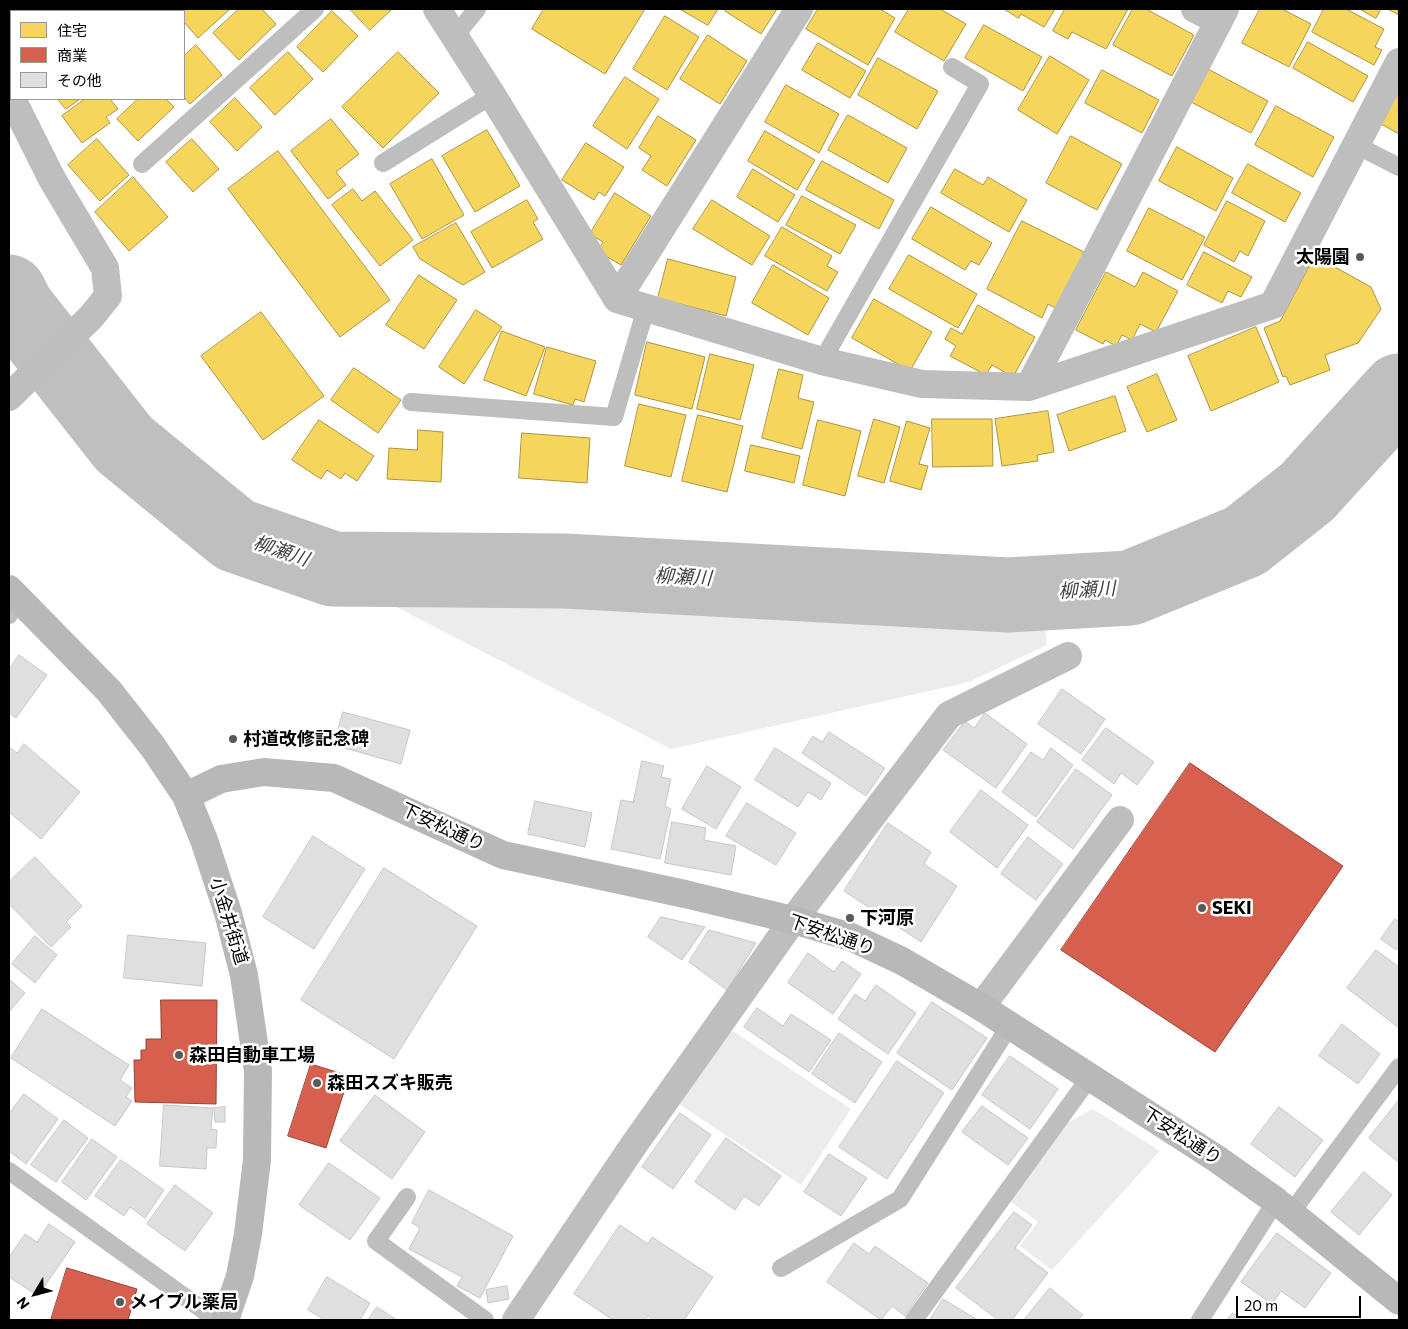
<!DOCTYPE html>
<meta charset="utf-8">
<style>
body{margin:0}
#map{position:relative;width:1408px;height:1329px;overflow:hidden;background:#fff;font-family:Commissioner,"Noto Sans JP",sans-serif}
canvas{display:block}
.frame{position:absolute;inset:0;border:10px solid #000;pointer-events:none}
.legend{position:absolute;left:10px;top:10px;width:175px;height:90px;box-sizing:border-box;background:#fff;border:1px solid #999;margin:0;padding:6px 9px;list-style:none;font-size:15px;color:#000}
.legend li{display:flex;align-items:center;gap:10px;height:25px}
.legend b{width:25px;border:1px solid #999}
.north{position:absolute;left:10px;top:1269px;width:50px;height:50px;-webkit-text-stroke:4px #fff;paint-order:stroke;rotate:233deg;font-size:14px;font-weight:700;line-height:20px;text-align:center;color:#000}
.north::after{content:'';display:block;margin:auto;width:18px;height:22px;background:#000;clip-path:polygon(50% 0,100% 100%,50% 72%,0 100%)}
.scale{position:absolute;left:1236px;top:1296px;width:125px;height:22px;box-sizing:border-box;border:2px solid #000;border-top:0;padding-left:6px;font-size:15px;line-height:18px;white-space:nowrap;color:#000;-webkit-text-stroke:4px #fff;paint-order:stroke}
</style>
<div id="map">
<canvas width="1408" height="1329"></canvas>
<div class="frame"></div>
<ul class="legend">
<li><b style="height:14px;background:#f6d55c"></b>住宅</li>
<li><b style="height:14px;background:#d6604d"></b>商業</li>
<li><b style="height:14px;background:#dfdfdf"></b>その他</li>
</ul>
<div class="north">N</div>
<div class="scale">20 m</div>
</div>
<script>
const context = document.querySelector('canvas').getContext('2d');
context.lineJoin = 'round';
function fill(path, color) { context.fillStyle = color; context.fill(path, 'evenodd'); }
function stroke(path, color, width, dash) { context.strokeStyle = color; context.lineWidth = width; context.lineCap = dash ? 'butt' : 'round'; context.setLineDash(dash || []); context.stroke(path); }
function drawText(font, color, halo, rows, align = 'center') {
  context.font = font + ' Commissioner,"Noto Sans JP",sans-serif'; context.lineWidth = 5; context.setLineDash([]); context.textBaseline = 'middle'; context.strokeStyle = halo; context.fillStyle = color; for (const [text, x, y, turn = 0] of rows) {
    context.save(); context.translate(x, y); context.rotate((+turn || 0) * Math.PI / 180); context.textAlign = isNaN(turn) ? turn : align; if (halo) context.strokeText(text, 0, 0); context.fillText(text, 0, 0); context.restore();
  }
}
fill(new Path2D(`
 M375,596L1043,613L1047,645L969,682L671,749Z
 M731,1030L851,1109L801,1185L676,1102Z
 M1093,1109L1160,1151L1052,1270L1020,1246L1038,1222L1009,1200L1060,1127Z`), '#ececec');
const homes = new Path2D(`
 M22,9H62L64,11H24Z
 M112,9H132L128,11H113Z
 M171,9H230L198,38L184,22V11H174Z
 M239,9H262L276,24L239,60L213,33Z
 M350,9H392L370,30Z
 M544,9H645L605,74L532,29Z
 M680,9H718L708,25Z
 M727,9H777L761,34L725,11Z
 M818,9H880L895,18L868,65L806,29Z
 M909,9H940L966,24L944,61L895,32Z
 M1004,9H1055L1044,27L1021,14L1019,18Z
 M1065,9H1128L1106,49L1072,32L1068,39L1053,31Z
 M1133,9H1146L1194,35L1172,76L1113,45Z
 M1260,9H1282L1311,24L1289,67L1242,43Z
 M1324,9H1346L1384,29L1375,47L1382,50L1374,65L1312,32Z
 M1360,9H1381L1376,18Z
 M1388,9H1399V11L1398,14Z
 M332,11L358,36L323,72L297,47Z
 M665,16L699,37L667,90L633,69Z
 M984,25L1042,57L1023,91L965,58Z
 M708,35L747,61L720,104L680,79Z
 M1308,42L1368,76L1353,102L1293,68Z
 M818,43L866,71L850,98L802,70Z
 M196,45L222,75L190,104L184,97V56Z
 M288,52L313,79L275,115L250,88Z
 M398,52L439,93L383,148L342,107Z
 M1050,56L1089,80L1057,134L1018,110Z
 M878,58L938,91L917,129L858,95Z
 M1208,69L1268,101L1251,133L1191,102Z
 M1102,70L1159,100L1142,133L1085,103Z
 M625,77L659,99L627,149L593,126Z
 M786,85L839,114L819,153L765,122Z
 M1399,90V134L1381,124Z
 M235,98L262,127L237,151L210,122Z
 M58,99H80L66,109Z
 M85,99H110L118,109L106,117L110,123L82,143L62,116Z
 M138,99H166L174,107L138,141L117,119Z
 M1276,106L1334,137L1313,177L1255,145Z
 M848,115L907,148L888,183L828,150Z
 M658,116L696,140L667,186L642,170L651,156L639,148Z
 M331,119L359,154L336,172L346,185L328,199L291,151Z
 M487,130L520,186L475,212L442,156Z
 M765,131L815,160L797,190L748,161Z
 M1071,136L1122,164L1097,210L1046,183Z
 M97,139L129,175L100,201L68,165Z
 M192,139L219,169L193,192L166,162Z
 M586,143L624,167L605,196L599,192L594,200L562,180Z
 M1177,147L1233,178L1216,211L1159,181Z
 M278,151L390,300L340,337L228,189Z
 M432,159L464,215L422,239L390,184Z
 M822,161L894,200L879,229L806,190Z
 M1248,164L1301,193L1285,222L1232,193Z
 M753,169L795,195L778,222L737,197Z
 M955,169L983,185L988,177L1027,200L1009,232L941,193Z
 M133,177L168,217L129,251L95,212Z
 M353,189L362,201L375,191L413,240L380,266L332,205Z
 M615,193L651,216L621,265L597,251L603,242L590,234Z
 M802,196L856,225L840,254L786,225Z
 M527,200L538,219L533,222L543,239L492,268L471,232Z
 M712,200L770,236L752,265L693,229Z
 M1227,201L1265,221L1248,256L1240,251L1234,262L1204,245Z
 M931,207L992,243L979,265L971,261L965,270L912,239Z
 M1149,208L1205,237L1182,280L1127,251Z
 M1022,221L1086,253L1057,309L1048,304L1042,318L987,289Z
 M456,223L485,272L463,285L420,259L413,247Z
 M782,227L832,256L827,266L838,272L827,291L765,256Z
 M1204,252L1252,277L1241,297L1228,291L1222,303L1187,285Z
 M909,255L977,294L958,328L889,289Z
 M1315,256L1371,287L1381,309L1358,343L1325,355L1330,370L1290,385L1286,376L1283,377L1264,328L1280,321Z
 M668,259L736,277L726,316L658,298Z
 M773,265L829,298L808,335L752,303Z
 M1106,272L1135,287L1143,272L1178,291L1156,332L1140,324L1132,340L1122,335L1116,346L1105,340L1103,344L1076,330Z
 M419,275L457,300L424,349L386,325Z
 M874,299L932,332L910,371L852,338Z
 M978,305L1035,337L1013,377L992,365L986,375L950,356L956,346L945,339L951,328L962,334Z
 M476,310L502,327L464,384L439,367Z
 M261,312L324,396L263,440L201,356Z
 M1256,327L1279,382L1211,411L1188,356Z
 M502,331L545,347L526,396L484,380Z
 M647,342L705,357L692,409L635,395Z
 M547,347L596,361L584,402L575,399L573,405L534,394Z
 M710,354L754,365L740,420L697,409Z
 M354,368L401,400L378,433L331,400Z
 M779,369L803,375L798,398L814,402L802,449L762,438Z
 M1157,374L1177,420L1147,432L1127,387Z
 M1115,396L1126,431L1069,451L1057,415Z
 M639,404L686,415L671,477L625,466Z
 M1048,411L1054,452L1037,455L1038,461L1002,466L995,419Z
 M698,415L743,426L727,492L682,481Z
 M874,419L900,427L884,483L858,476Z
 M932,419H992L993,466L933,467Z
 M319,420L374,456L357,481L345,473L341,479L327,470L321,479L292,460Z
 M818,420L861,431L845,496L803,485Z
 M907,421L930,428L919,464L928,466L921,490L890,481Z
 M418,430L443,432L441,482L387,479L389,448L417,450Z
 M522,433L590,438L587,483L519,478Z
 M751,445L800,456L794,483L745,471Z`);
fill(homes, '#f6d55c');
stroke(homes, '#ac9540', 1);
const shops = new Path2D(`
 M1190,763L1343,866L1215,1052L1061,950Z
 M161,1000H217L216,1104L135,1102L134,1060H141V1050H146V1039H161Z
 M311,1064L349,1076L326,1148L288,1136Z
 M67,1268L137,1289L128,1320H51Z`);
fill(shops, '#d6604d');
stroke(shops, '#964336', 1);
stroke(new Path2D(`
 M9,292L17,308L124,444L235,535L333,569L565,571L1008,595L1130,588L1245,541L1307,492L1399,391`), '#bfbfbf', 75);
const building = new Path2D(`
 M19,655L47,675L16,718L9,713V670Z
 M1062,689L1105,719L1081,754L1038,724Z
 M343,712L410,730L401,764L334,745Z
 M985,713L1027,744L996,788L943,750L965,721L974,728Z
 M1106,728L1154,762L1137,785L1121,773L1114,784L1082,760Z
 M829,732L885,768L866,796L802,753L813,736L822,742Z
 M24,744L80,792L41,839L9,812V747L17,753Z
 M775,748L831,783L821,800L808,792L798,807L755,780Z
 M1051,748L1073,765L1036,817L1002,792L1031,752L1043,760Z
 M642,761L664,766L661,777L671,779L665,806L671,809L660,859L611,849L621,800L633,802Z
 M707,766L741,787L716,829L682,809Z
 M1076,769L1112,795L1073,849L1037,822Z
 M981,790L1028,825L997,868L950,832Z
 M535,801L592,813L585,847L528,834Z
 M747,803L796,833L776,865L726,836Z
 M672,822L706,828L704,840L736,846L731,875L665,863Z
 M888,823L931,852L924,864L957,886L921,942L844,891Z
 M313,836L365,869L314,949L263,917Z
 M1028,837L1063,864L1036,900L1001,874Z
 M35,857L82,906L66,922L71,927L51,947L9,904V882Z
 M384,868L477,926L394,1059L301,1000Z
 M661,917L705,927L682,960L648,937Z
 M1395,919L1399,922V946L1396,950L1381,939Z
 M709,930L756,943L727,990L689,962Z
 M128,935L206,943L202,986L124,978Z
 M35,936L57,955L35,983L12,964Z
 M1376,950L1399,967V1028L1347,988Z
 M808,953L834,972L842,961L861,974L833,1014L788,983Z
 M9,979L25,993L9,1012Z
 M876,985L916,1013L888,1054L838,1019L855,994L865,1001Z
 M932,1002L987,1038L952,1090L897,1053Z
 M757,1008L783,1026L791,1014L831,1040L809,1072L744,1027Z
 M42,1009L129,1065L120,1080L132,1088L126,1097L132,1101L115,1126L11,1058Z
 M1342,1024L1380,1054L1358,1084L1319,1056Z
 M839,1033L882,1062L855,1103L812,1074Z
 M1010,1056L1058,1089L1030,1129L982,1095Z
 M897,1061L944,1093L887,1179L839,1147Z
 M24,1094L58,1119L26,1164L9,1151V1114Z
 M375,1095L425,1132L392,1179L340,1141Z
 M1399,1100V1163L1369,1138Z
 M164,1105L213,1108L211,1129L217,1130L216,1148H207L206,1169L160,1166Z
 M982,1106L1028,1138L1008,1165L962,1132Z
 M225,1107V1122H215L214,1108Z
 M1279,1107L1323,1140L1295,1177L1251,1144Z
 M680,1113L711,1135L673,1189L642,1167Z
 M64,1120L88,1138L56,1182L31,1165Z
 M726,1138L781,1176L759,1206L744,1196L735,1210L695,1182Z
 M92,1139L117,1157L86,1200L62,1182Z
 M829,1154L867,1178L841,1216L804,1192Z
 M121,1160L164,1190L145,1218L130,1207L124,1216L95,1196Z
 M329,1163L380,1198L350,1240L299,1205Z
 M1364,1172L1392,1195L1359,1235L1331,1212Z
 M175,1185L213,1213L185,1251L147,1224Z
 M429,1190L513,1236L480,1298L457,1286L462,1277L409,1249L420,1228L412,1223Z
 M1014,1212L1032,1225L1015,1248L1048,1273L1012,1320H998L956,1288Z
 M49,1224L75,1242L38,1296L9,1277V1257L25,1234L37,1242Z
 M620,1225L648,1244L652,1237L713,1277L684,1320H654L648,1316L645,1320H613L574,1294Z
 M1277,1233L1331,1273L1305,1308L1281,1291L1272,1304L1241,1282Z
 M854,1243L869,1254L875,1246L928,1283L905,1316L892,1306L881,1320L827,1282Z
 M327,1277L370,1303L360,1320H325L308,1310Z
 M507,1286L509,1299L488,1303L486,1290Z
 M1050,1288L1083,1315L1078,1320H1024Z
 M943,1299L978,1320H930Z
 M377,1307L397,1320H368Z
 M1233,1313L1242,1320H1227Z`);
fill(building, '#dfdfdf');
stroke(building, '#c7c7c7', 1);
stroke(new Path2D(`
 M89,9L91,11
 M455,36L477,9
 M1356,145L1399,167
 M383,163L492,95
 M142,164L315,9
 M822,361L980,84L952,67
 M411,402L614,417L646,308
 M9,615L17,597
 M9,1171L217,1320
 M407,1197L376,1241L485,1320
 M1291,1213L1399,1067
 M781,1268L900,1199L1010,1025
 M914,1320L1090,1077
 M1200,1320L1276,1201`), '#bebebe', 18);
stroke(new Path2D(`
 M437,9L492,95L617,299L822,361L922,384L1029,387L1273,305L1399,62
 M1195,9L1219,21
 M617,299L799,9
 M1029,387L1225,9
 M9,397L91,317L108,296L105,268L52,179L12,99
 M981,1007L1120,820
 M516,1320L633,1146L793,920L949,715L1068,656`), '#bebebe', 28);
stroke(new Path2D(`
 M9,589L109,691L153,747L186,796L204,840L228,913L244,975L258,1071L257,1160L248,1234L240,1276L225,1320
 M186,796L221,779L264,772L334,778L503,855L685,894L793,920L851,937L902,961L981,1007L1217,1159L1276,1201L1399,1301`), '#b8b8b8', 28);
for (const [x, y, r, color] of [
 [1360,257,5,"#595959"],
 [233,739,5,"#595959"],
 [1202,908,5,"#595959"],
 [850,918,5,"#595959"],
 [179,1055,5,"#595959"],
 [317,1083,5,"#595959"],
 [120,1302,5,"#595959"]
]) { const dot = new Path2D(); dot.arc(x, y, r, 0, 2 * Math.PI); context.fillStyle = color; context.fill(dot); stroke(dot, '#fff', 2); }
drawText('bold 18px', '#000', '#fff', [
 ["太陽園",1350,257,"right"],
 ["村道改修記念碑",243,739],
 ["SEKI",1212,908],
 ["下河原",860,918],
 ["森田自動車工場",189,1055],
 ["森田スズキ販売",327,1083],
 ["メイプル薬局",130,1302]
], 'left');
drawText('18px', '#000', '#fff', [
 ["下安松通り",443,827,25],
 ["小金井街道",229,921,73],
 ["下安松通り",832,935,19],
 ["下安松通り",1182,1136,33]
]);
drawText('italic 19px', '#444', '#fff', [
 ["柳瀬川",281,551,19],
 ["柳瀬川",683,577,3],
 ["柳瀬川",1087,590,-3]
]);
</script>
